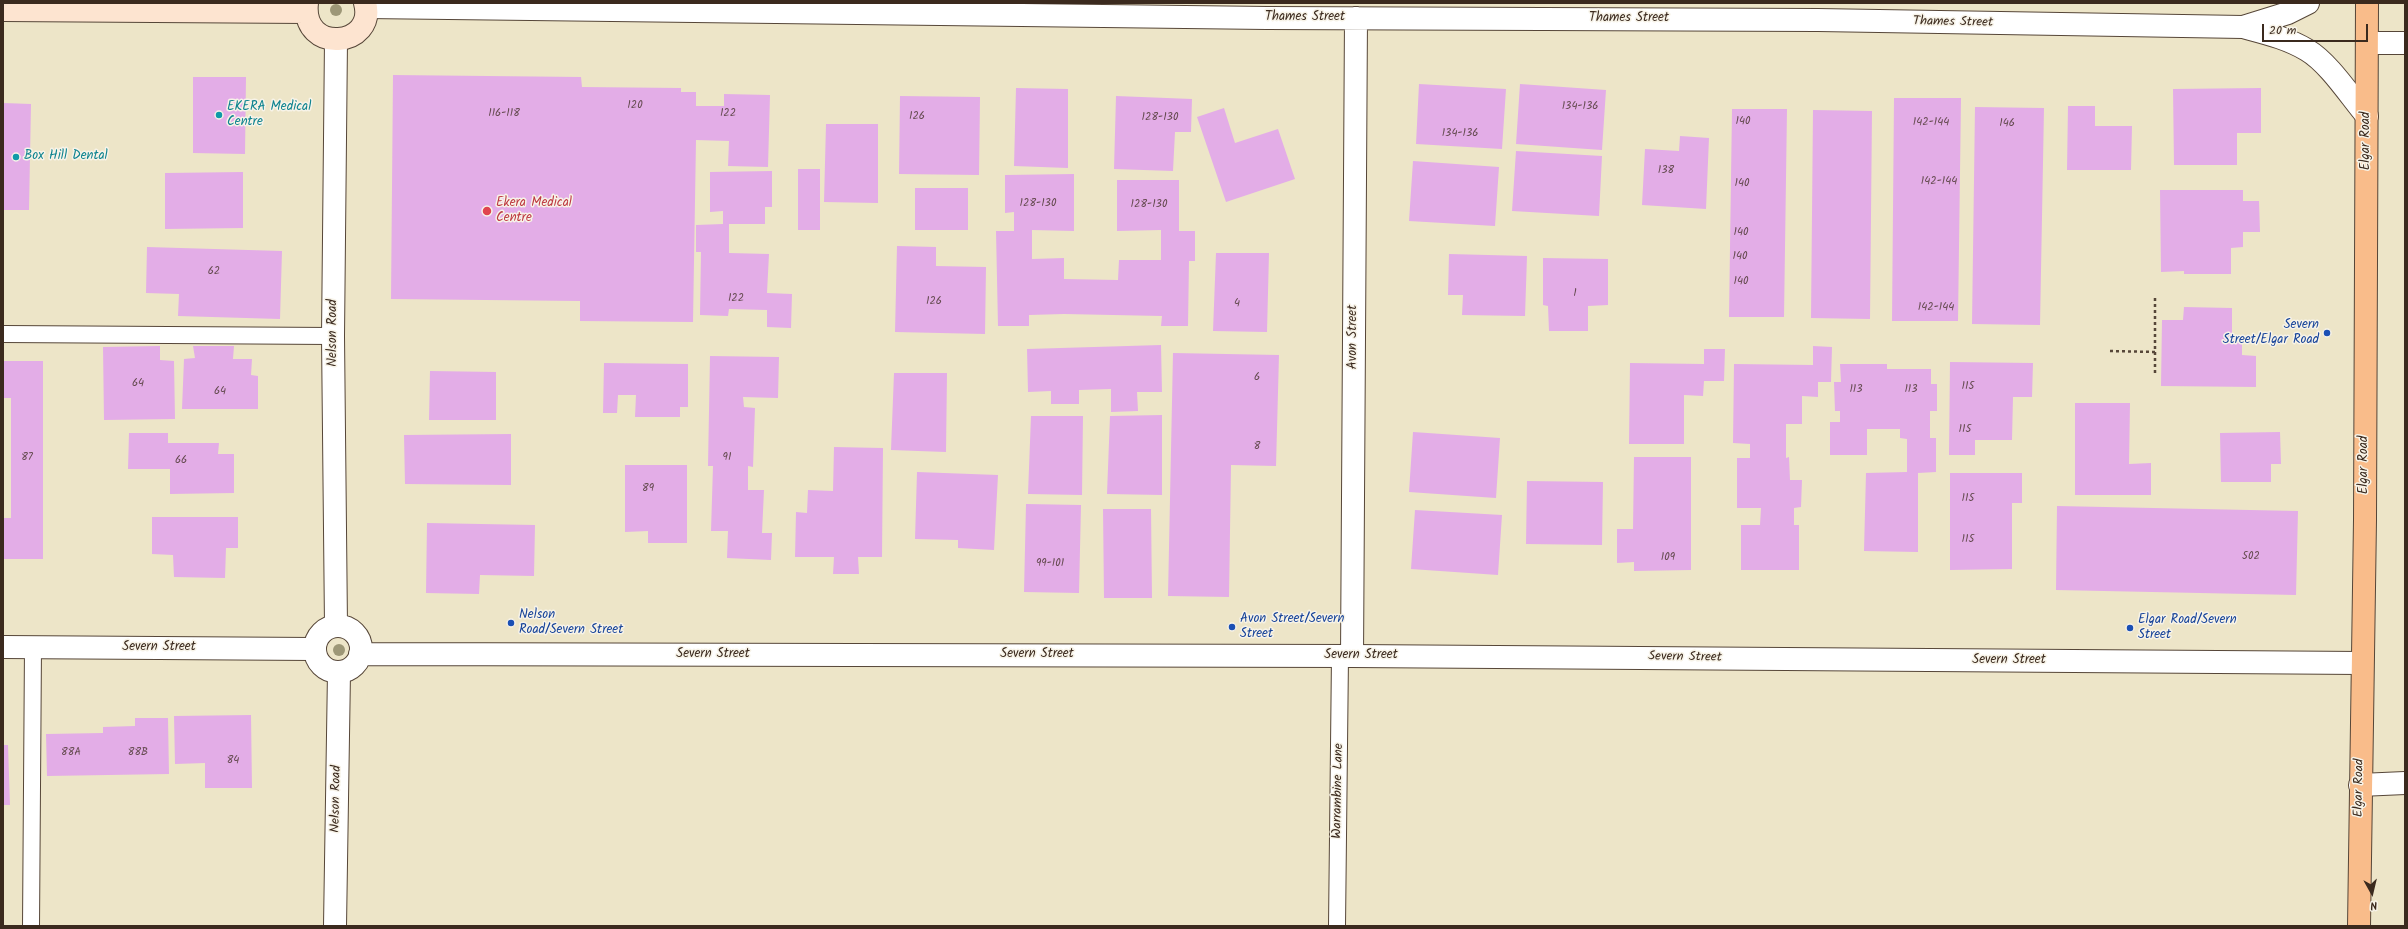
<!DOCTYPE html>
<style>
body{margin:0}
#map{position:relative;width:2408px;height:929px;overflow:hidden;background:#ede5c8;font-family:Kalam,sans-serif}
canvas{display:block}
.frame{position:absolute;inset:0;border:4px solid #3b2a1e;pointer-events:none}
.north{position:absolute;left:2352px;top:873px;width:40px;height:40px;-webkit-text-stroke:3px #f7f3e8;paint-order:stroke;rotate:172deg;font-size:11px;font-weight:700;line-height:16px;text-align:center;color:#3b2a1e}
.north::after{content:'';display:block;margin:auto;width:14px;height:18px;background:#3b2a1e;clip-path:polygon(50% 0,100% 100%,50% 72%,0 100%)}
.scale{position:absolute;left:2262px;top:24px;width:106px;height:18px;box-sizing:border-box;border:2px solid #3b2a1e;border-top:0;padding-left:5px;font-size:12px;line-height:14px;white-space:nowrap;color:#3b2a1e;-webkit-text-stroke:3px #f7f3e8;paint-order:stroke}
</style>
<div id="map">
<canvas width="2408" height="929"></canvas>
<div class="frame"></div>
<div class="north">N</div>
<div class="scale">20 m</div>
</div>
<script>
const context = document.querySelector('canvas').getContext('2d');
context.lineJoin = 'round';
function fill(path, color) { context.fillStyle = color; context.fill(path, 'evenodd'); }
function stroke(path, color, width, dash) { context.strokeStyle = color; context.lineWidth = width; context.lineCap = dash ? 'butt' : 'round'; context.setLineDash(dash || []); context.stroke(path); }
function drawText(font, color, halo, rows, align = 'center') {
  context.font = font + ' Kalam,sans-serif'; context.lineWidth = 3; context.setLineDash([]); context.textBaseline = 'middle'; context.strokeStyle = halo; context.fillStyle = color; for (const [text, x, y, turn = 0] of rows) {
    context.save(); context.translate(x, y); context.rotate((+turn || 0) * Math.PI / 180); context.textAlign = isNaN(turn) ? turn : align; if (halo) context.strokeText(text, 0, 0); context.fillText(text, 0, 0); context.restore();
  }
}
fill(new Path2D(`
 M393,75L581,77L582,87L681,88V92H696V106H724V94L770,95L768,167L728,166L729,141L696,140L693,322L580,321V301L391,299Z
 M193,77H246L245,154L193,153Z
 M1419,84L1506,89L1502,149L1416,144Z
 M1520,84L1606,90L1602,150L1516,144Z
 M1016,88L1068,89V168L1014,166Z
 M2261,88V133H2237V165H2174L2173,89Z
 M900,96L980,97L979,175L899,174Z
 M1116,96L1192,99L1191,132H1175L1173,171L1114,169Z
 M1894,98H1961L1958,321H1892Z
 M3,103L31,104L29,210H3Z
 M2068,106H2095V126H2132L2131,170H2067Z
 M1975,107L2044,108L2040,325L1972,324Z
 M1224,108L1235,143L1278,129L1295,179L1226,202L1197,117Z
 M1732,109H1787L1784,317H1729Z
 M1813,110L1872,111L1870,319L1811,318Z
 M826,124H878V203L824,202Z
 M1680,136L1709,138L1706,209L1642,205L1645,149L1679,151Z
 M1516,151L1602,156L1599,216L1512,211Z
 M1413,161L1499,167L1495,226L1409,221Z
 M798,169H820V230H798Z
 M772,171V207H765V224H729V253L769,254L767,293L792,294L791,328L767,327V310L729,309L728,316L700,315L701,252H696V225L723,224V211L710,212V172Z
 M243,172V228L165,229V173Z
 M1074,174V231L1032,230V259L1064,258V279L1118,280L1119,260H1161V230L1117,231V180H1179V231H1195V261H1189L1188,326H1161L1162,316L1064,314L1029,315V326H998L996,231H1014V212L1005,213V175Z
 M915,188H968V230H915Z
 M2160,190H2243V201H2259L2260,232H2243V247L2231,248V274H2184V271L2161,272Z
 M897,246L936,247V266L986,267L985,334L895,332Z
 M147,247L282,251L280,319L178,316L179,294L146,293Z
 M1216,253H1269L1267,332L1213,331Z
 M1449,254L1527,256L1525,316L1462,315L1463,295H1448Z
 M1543,258L1608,259V305L1588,306V331H1549L1548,306L1543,305Z
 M2184,307L2232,308V335H2242V355L2256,356V387L2161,386L2162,320H2183Z
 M1161,345L1162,392H1137L1138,411L1111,412V389L1079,390V404H1051V391L1028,392L1027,349Z
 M160,346V360L174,361L175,419L104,420L103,347Z
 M193,346H234L233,359H252L251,375L258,376V409H182L184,359L195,358Z
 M1813,346L1832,347L1831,382H1818V397L1802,396V424H1786V458L1789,457L1790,480H1802L1801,507L1794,508V525H1799V570H1741V525H1760L1761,508H1737V458H1750V444L1733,443L1734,364L1813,365Z
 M1704,349H1725L1724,381H1704L1703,396L1684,395V444H1629L1630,363L1704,364Z
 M1173,353L1279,355L1276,466L1231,465L1229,597L1168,596Z
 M710,356L779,357L778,398L743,397L744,407L755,408L753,467L748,466V490H764L762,533H772L771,560L727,558L728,531H711L713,466H708Z
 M3,361H43V559H3V518H11V398H3Z
 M1950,362L2033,363L2032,397H2013L2012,440H1975V455H1949Z
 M604,363L688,364V407H680V417H635L636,395H618L617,413H603Z
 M1840,364H1887V369H1931V384H1937V411H1930V438H1936V472L1918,473V552L1864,551L1866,473L1907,472V439L1900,438V429H1867V455H1830V422H1840V411H1835L1834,382H1841Z
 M430,371L496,372V420H429Z
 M894,373H947L946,452L891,450Z
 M2075,403H2130L2129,464L2151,463V495H2075Z
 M1162,415V495L1107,494L1110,416Z
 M1031,416H1083L1082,495L1028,494Z
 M1413,432L1500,438L1496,498L1409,492Z
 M2280,432L2281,464H2271V482H2221L2220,433Z
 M129,433H168V443H219L218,454H234V493L170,494V469H128Z
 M511,434V485L405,484L404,435Z
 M834,447L883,448L882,557H858L859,574H833L834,557H795L796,512L807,513L808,490L833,491Z
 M1634,457H1691V570L1634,571V562L1617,563V529H1633Z
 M625,465H687V543H648V531L625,532Z
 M917,472L998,475L994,550L958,548V540L915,539Z
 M1950,473H2022V503H2012V569L1950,570Z
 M1527,481L1603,482L1602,545L1526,544Z
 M1026,504L1081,505L1079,593L1024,592Z
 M2057,506L2298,511L2296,595L2056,590Z
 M1103,509H1151L1152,598H1104Z
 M1415,510L1502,515L1498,575L1411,569Z
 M152,517H238V548H226L225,578L174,577L173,555L152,554Z
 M427,523L535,525L534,576L480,575L479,594L426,593Z
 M251,715L252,788H205V763L175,764L174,716Z
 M135,718H168L169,774L47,776L46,734L103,733V727L135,726Z
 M3,745H8L10,805H3Z`), '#e3ade7');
const service = new Path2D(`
 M3,334L333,336
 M31,926L33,647
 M1337,926L1340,656`);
const minor = new Path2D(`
 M367,7L1267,18L1818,20L2243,27C2265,33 2287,38 2307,50C2329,63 2350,96 2367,116
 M2243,27L2288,13L2308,3
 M2367,43H2405
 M3,647L314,649
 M1352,656L1356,18
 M2360,785L2405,783
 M335,926L339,672`);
const tertiary = new Path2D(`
 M336,40L333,336L336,626
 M315 649a23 23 0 1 1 46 0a23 23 0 1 1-46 0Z
 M360,654L1352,656L2362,663`);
const secondary = new Path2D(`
 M307,3C301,55 377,47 365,3
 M3,10L306,12`);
const primary = new Path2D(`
 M2359,926L2365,520L2367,3`);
stroke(service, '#564638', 18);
stroke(minor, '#564638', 24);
stroke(tertiary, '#564638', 24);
stroke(secondary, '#564638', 24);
stroke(primary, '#564638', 24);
stroke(new Path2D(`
 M2155,298V374
 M2110,351L2156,352`), '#564638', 2.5, [3, 3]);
stroke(service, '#fff', 16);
stroke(minor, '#fff', 22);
stroke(tertiary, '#fff', 22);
stroke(secondary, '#fde4d0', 22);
stroke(primary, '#f9bc8a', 22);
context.fillStyle = '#9d9777';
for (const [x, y] of [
 [336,10],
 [339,650]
]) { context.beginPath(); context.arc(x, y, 6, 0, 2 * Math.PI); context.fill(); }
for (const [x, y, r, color] of [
 [219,115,4,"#0f9aa8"],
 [16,157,4,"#0f9aa8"],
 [487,211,5,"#e0444e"],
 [2327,333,4,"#1a4fb4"],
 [511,623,4,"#1a4fb4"],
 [1232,627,4,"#1a4fb4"],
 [2130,628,4,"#1a4fb4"]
]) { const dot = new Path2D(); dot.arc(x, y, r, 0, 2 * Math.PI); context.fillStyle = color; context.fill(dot); stroke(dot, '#f7f3e8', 1.5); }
drawText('11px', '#654b50', null, [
 ["120",635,106],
 ["134-136",1580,107],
 ["116-118",504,114],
 ["122",728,114],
 ["126",917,117],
 ["128-130",1160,118],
 ["140",1743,122],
 ["142-144",1931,123],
 ["146",2007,124],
 ["134-136",1460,134],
 ["138",1666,171],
 ["142-144",1939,182],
 ["140",1742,184],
 ["128-130",1038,204],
 ["128-130",1149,205],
 ["140",1741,233],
 ["140",1740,257],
 ["62",214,272],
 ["140",1741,282],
 ["1",1575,294],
 ["122",736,299],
 ["126",934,302],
 ["4",1237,304],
 ["142-144",1936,308],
 ["6",1257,378],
 ["64",138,384],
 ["115",1968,387],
 ["113",1856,390],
 ["113",1911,390],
 ["64",220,392],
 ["115",1965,430],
 ["8",1257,447],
 ["87",27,458],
 ["91",727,458],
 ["66",181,461],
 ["89",648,489],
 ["115",1968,499],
 ["115",1968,540],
 ["502",2251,557],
 ["109",1668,558],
 ["99-101",1050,564],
 ["88A",71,753],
 ["88B",138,753],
 ["84",233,761]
]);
drawText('13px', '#3b2a1e', '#f7f3e8', [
 ["Thames Street",1305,18],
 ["Thames Street",1629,19],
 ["Thames Street",1953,23,1],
 ["Elgar Road",2367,141,-90],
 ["Nelson Road",334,333,-90],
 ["Avon Street",1354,337,-90],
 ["Elgar Road",2365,465,-90],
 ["Severn Street",159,648],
 ["Severn Street",713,655],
 ["Severn Street",1037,655],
 ["Severn Street",1361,656],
 ["Severn Street",1685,658,1],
 ["Severn Street",2009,661],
 ["Elgar Road",2360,788,-89],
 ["Warrambine Lane",1339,791,-89],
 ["Nelson Road",337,799,-89]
]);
drawText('13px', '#0d838f', '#f7f3e8', [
 ["EKERA Medical",227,108],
 ["Centre",227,123],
 ["Box Hill Dental",24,157]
], 'left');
drawText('13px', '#be3a42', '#f7f3e8', [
 ["Ekera Medical",496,204],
 ["Centre",496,219]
], 'left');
drawText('13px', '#164399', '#f7f3e8', [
 ["Severn",2319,326,"right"],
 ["Street/Elgar Road",2319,341,"right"],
 ["Nelson",519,616],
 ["Road/Severn Street",519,631],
 ["Avon Street/Severn",1240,620],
 ["Street",1240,635],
 ["Elgar Road/Severn",2138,621],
 ["Street",2138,636]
], 'left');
</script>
